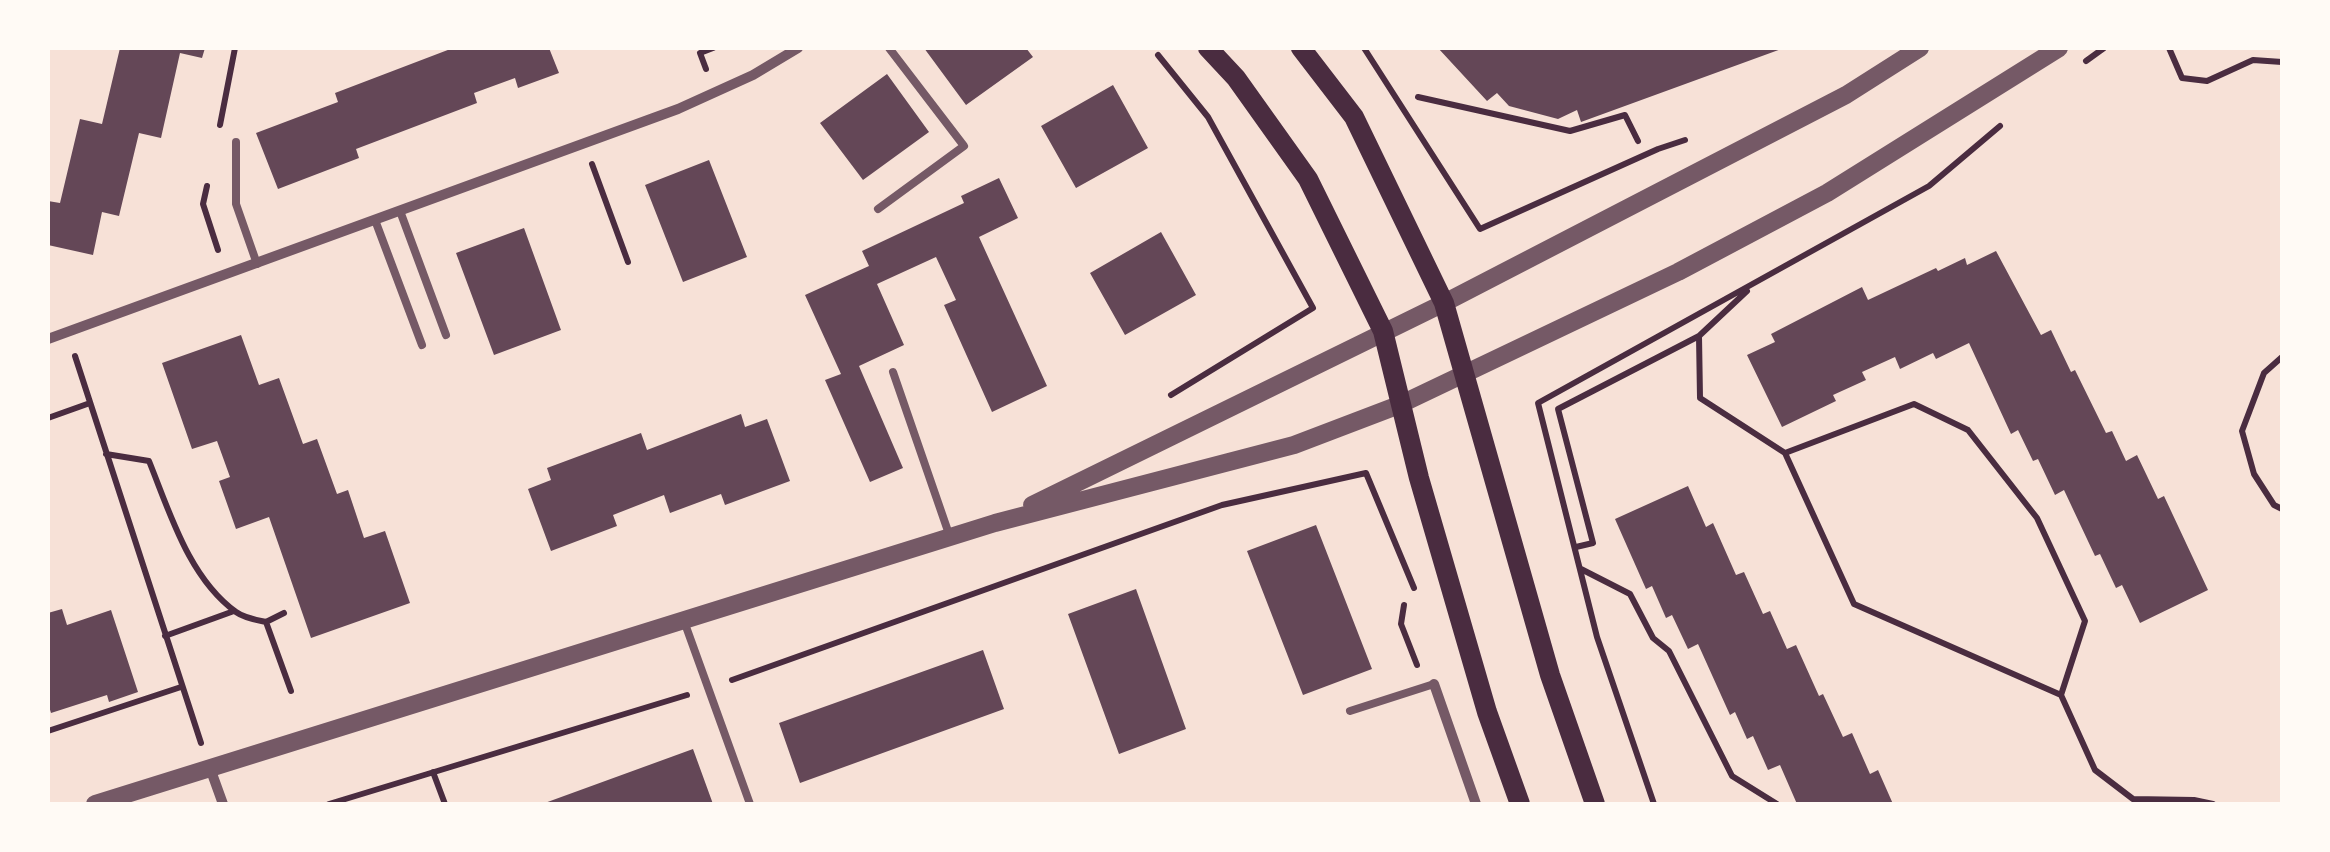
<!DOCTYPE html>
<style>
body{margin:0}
#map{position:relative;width:2330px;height:852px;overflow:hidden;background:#f7e1d7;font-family:Figtree,sans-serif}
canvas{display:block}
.frame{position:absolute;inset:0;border:50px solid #fffaf5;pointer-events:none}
</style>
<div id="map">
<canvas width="2330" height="852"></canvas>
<div class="frame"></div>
</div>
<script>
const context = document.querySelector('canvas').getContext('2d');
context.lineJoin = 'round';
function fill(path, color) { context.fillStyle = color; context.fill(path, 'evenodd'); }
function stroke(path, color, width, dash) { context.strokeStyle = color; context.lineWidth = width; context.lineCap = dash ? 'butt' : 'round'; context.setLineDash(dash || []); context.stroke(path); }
fill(new Path2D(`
 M120,48H205L202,58L180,53L161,138L139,133L119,216L102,212L93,255L48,245V201L60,203L80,119L102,124Z
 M453,48H549L559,73L518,88L515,78L474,93L477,103L356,149L359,158L278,189L256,133L338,102L335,93Z
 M924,48H1026L1033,57L966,105Z
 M1438,48L1547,50L1784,48L1581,122L1577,110L1558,119L1509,106L1497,93L1487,101Z
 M887,74L929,132L863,180L820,123Z
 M1113,85L1148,148L1076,188L1041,126Z
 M709,160L747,257L683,282L645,185Z
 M999,178L1018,218L979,237L1047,386L992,412L944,305L956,300L936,257L877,284L904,345L859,366L903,468L870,482L825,380L841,374L805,295L869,266L862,251L964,203L961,196Z
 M524,228L561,330L494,355L456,253Z
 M1161,232L1196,295L1125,335L1090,273Z
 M1996,251L2041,335L2051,330L2071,372L2075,370L2106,433L2112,431L2126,461L2137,455L2158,499L2164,496L2208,590L2140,623L2122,585L2116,588L2100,554L2095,556L2064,490L2055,495L2038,459L2033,461L2018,430L2011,434L1969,343L1936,359L1933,353L1900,369L1895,357L1862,372L1866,380L1833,395L1836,401L1782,427L1747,355L1775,342L1771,334L1862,287L1868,300L1936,268L1938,271L1965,258L1967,265Z
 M241,335L259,385L279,378L303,444L317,439L337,494L348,490L364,538L385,531L410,603L311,638L269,517L236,529L219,481L230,477L217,441L192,449L162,363Z
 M741,414L745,427L767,419L790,481L725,505L721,494L670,513L664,495L613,515L617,526L551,551L528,489L551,480L547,468L641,433L647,450Z
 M1688,486L1706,527L1713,523L1736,575L1744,572L1763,614L1770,611L1787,649L1796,645L1819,696L1823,694L1843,737L1852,733L1870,774L1878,770L1893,804H1797L1780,765L1768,770L1753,736L1747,739L1735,712L1730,715L1698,644L1688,649L1672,615L1666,618L1652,586L1646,589L1615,519Z
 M1316,525L1372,669L1303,695L1247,551Z
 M1136,589L1186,729L1119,754L1068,614Z
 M62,609L67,625L111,610L138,692L109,702L107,695L51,713L48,703V613Z
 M983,650L1004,709L800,783L779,723Z
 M693,749L713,804H542Z`), '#644757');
stroke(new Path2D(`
 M1364,48L1480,229L1658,149L1685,140
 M2169,48L2182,78L2207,81L2253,60L2282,62
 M1158,55L1208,117L1313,308L1171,395
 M2086,61L2104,48
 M706,69L700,53L713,48
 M1418,97L1570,131L1625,115L1638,141
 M220,125L235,48
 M592,164L628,262
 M207,186L203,204L218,250
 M1747,291L1699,336L1700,398L1785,453L1854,604L2061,695L2095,770L2133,799L2194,800L2213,804
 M75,356L201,743
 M2282,357L2264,373L2242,431L2254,474L2274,505L2282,509
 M48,418L90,403
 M1785,453L1914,404L1968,430L2037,518L2085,621L2061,695
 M106,454L149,461C170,513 189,578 236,612C244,618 256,620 266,622L284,613
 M1576,547L1593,543L1558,409L1699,336
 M1581,569L1630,594L1653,638L1669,651L1732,776L1777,804
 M1404,605L1401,624L1417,665
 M266,622L291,691
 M165,636L234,611
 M732,680L1222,505L1366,473L1414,588
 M48,731L181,687
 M433,772L445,804
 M329,804L687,695
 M1654,804L1597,637L1538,403L1929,186L2000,126`), '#4a2c40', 6);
stroke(new Path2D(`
 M236,142V204L257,264
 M878,209L964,146L889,48
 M400,211L446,335
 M375,220L422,345
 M893,372L950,537
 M684,621L750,804
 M1350,711L1434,684`), '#755966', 8);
stroke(new Path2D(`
 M48,339L678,109L753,75L798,48
 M1434,684L1476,804
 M210,768L223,804`), '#755966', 10);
stroke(new Path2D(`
 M1032,505L1444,303L1846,95L1920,48
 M95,804L995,523L1294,445L1399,405L1678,272L1827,193L2059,48`), '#755966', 18);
stroke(new Path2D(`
 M1208,48L1236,78L1308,179L1383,331L1419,478L1487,712L1520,804
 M1301,48L1354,117L1444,303L1550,675L1595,804`), '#4a2c40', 20);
</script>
